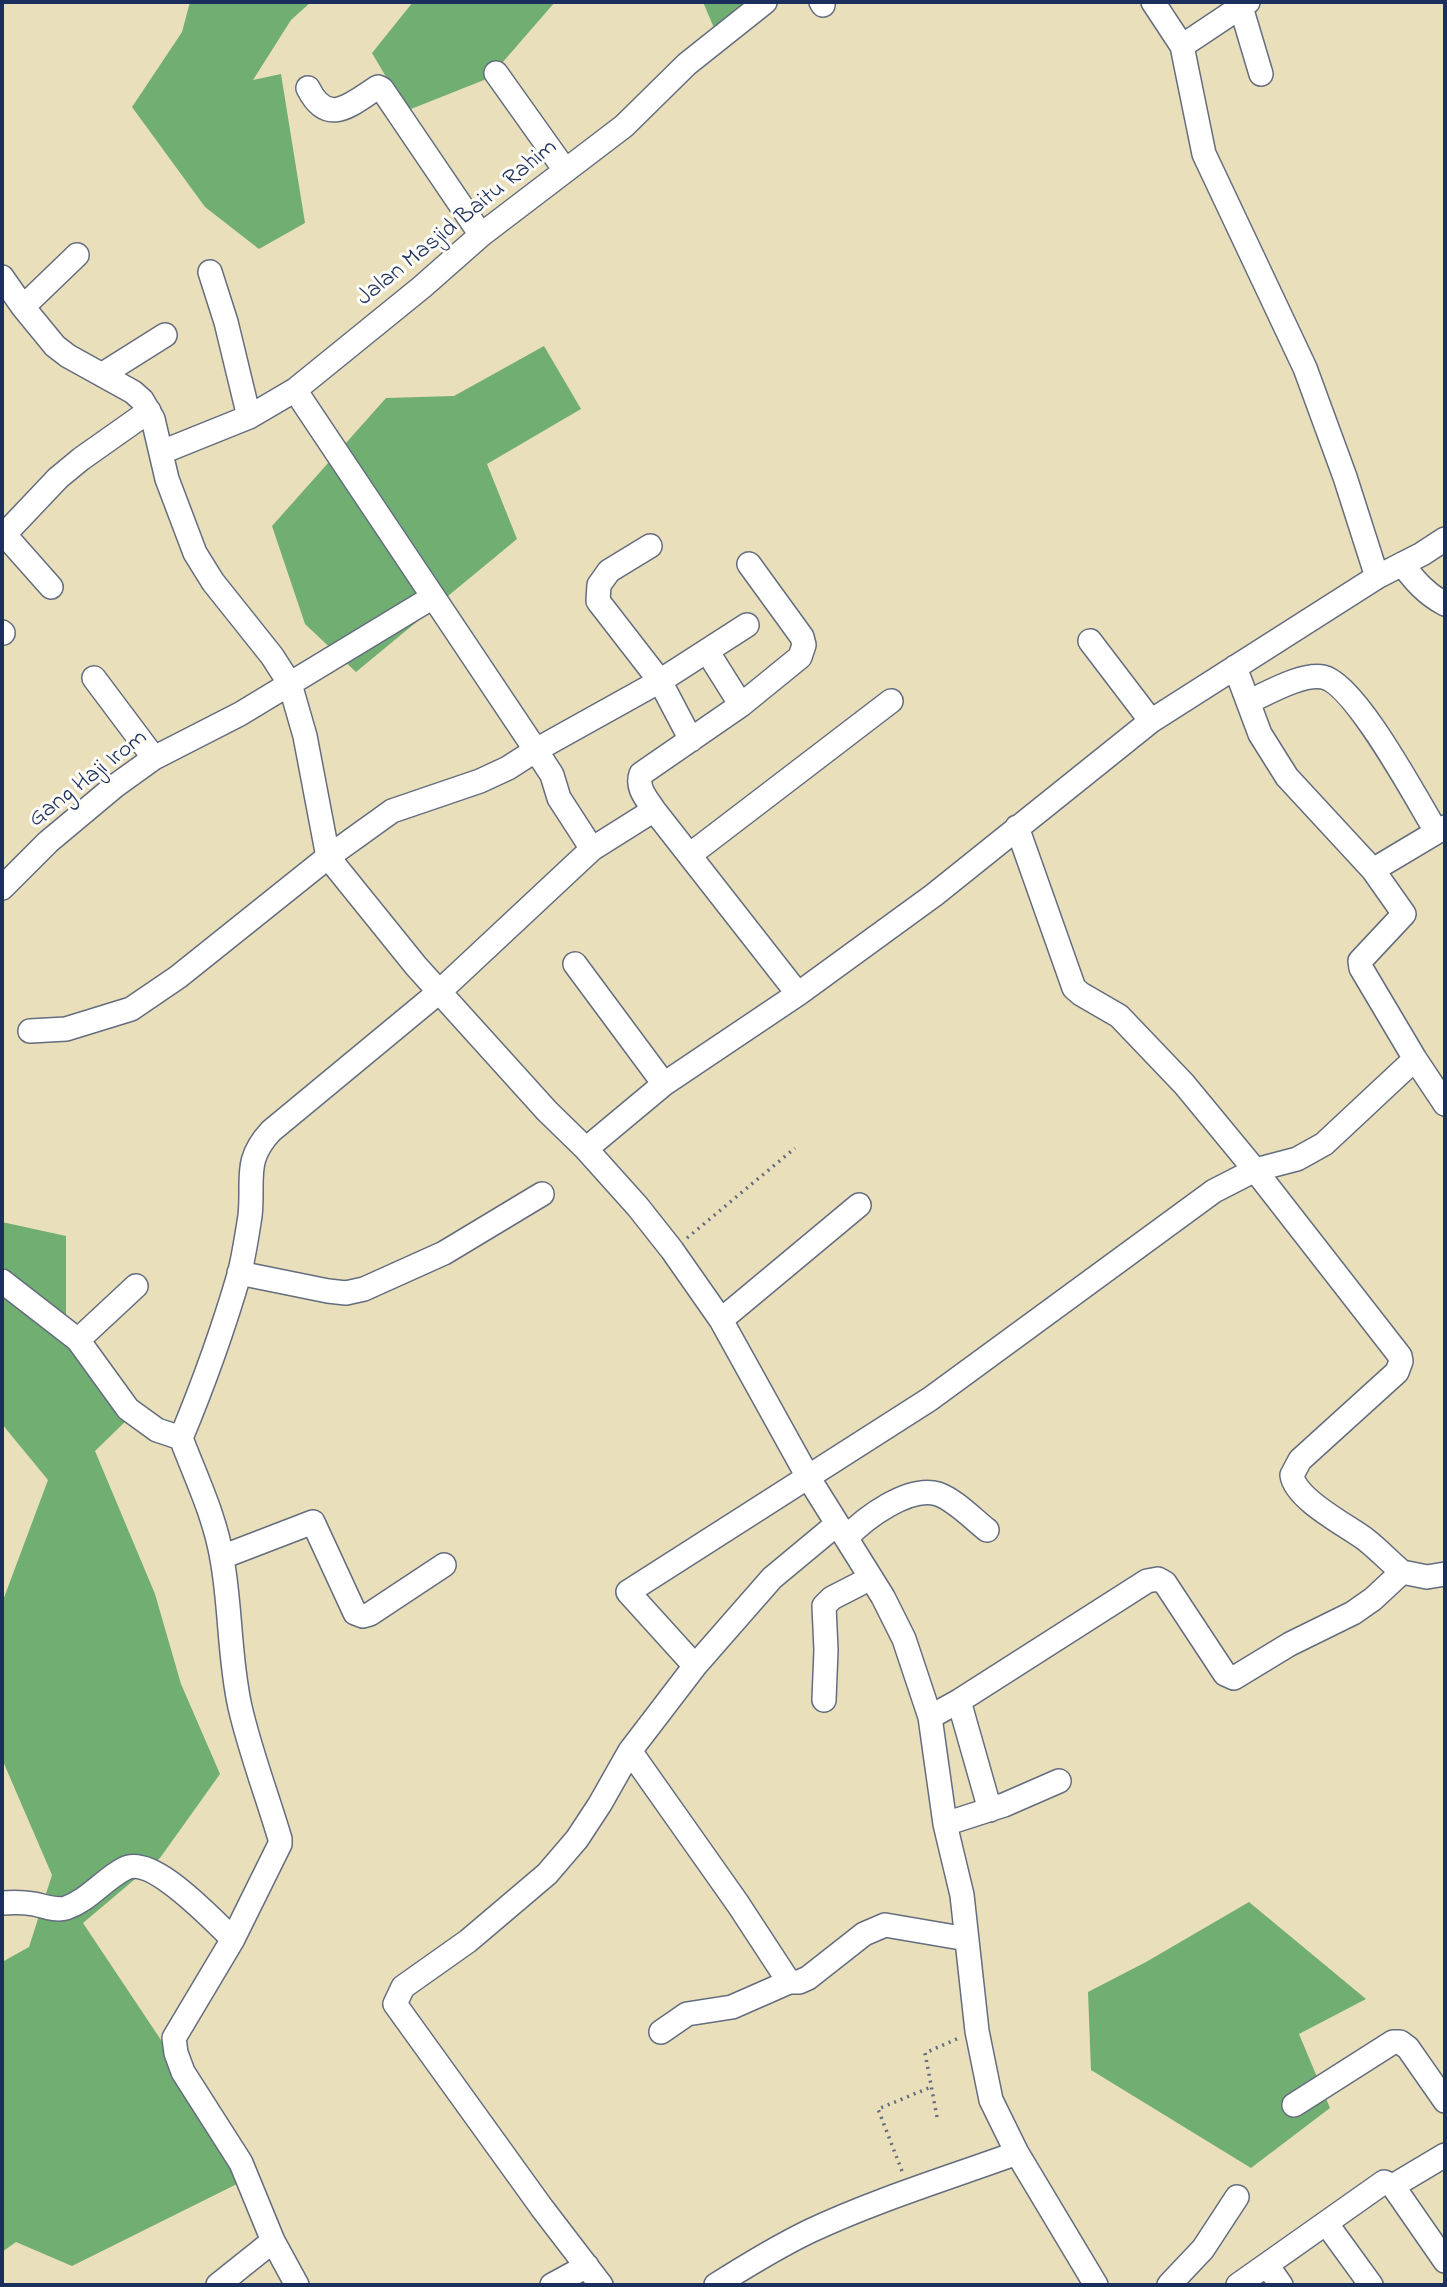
<!DOCTYPE html>
<style>
body{margin:0}
#map{position:relative;width:1447px;height:2287px;overflow:hidden;background:#eadfbb;font-family:"Indie Flower",sans-serif}
canvas{display:block}
.frame{position:absolute;inset:0;border:4px solid #1b2f5e;pointer-events:none}
</style>
<div id="map">
<canvas width="1447" height="2287"></canvas>
<div class="frame"></div>
</div>
<script>
const context = document.querySelector('canvas').getContext('2d');
context.lineJoin = 'round';
function fill(path, color) { context.fillStyle = color; context.fill(path, 'evenodd'); }
function stroke(path, color, width, dash) { context.strokeStyle = color; context.lineWidth = width; context.lineCap = dash ? 'butt' : 'round'; context.setLineDash(dash || []); context.stroke(path); }
function drawText(font, color, halo, rows, align = 'center') {
  context.font = font + ' "Indie Flower",sans-serif'; context.lineWidth = 6; context.setLineDash([]); context.textBaseline = 'middle'; context.strokeStyle = halo; context.fillStyle = color; for (const [text, x, y, turn = 0] of rows) {
    context.save(); context.translate(x, y); context.rotate((+turn || 0) * Math.PI / 180); context.textAlign = isNaN(turn) ? turn : align; if (halo) context.strokeText(text, 0, 0); context.fillText(text, 0, 0); context.restore();
  }
}
fill(new Path2D(`
 M190,2H311L291,20L253,80L281,74L305,223L259,249L205,207L132,107L182,32Z
 M413,2H555L489,78L406,111L372,53Z
 M703,2H758L717,35Z
 M544,346L581,409L487,464L517,539L356,672L305,624L272,526L386,398L454,396Z
 M2,1222L66,1236V1329L129,1418L95,1451L155,1594L181,1684L220,1774L160,1858L83,1923L173,2058L245,2180L72,2266L16,2242L2,2252V1962L29,1947L52,1875L2,1759V1603L48,1480L2,1424Z
 M1249,1902L1366,1999L1299,2034L1330,2108L1251,2168L1091,2070L1088,1992L1146,1962Z`), '#70af71');
const minor = new Path2D(`
 M821,2L823,5
 M1153,2L1182,46L1248,2
 M1241,7L1261,74
 M1182,46L1204,154L1305,368L1345,477L1377,577
 M496,73L565,170
 M308,88C328,128 351,104 378,87L382,89L481,235
 M210,272L226,322L249,417
 M2,277L23,307L55,346L68,356L133,392L142,400L153,419L167,479L195,553L213,582L272,656L290,684L305,736L328,857L416,966L547,1111L586,1149L638,1207L672,1250L721,1320L808,1477L883,1597L904,1639L930,1717L945,1824L962,1895L977,2031L991,2100L1017,2153L1096,2285
 M23,307L77,255
 M103,374L165,335
 M295,390L541,758L552,775L559,798L592,849L439,992L271,1131C243,1161 254,1179 250,1216C247,1235 244,1256 239,1275C223,1330 203,1385 181,1438C196,1478 215,1516 222,1559C231,1608 229,1658 240,1707C250,1751 267,1795 280,1839V1844L233,1939L174,2038L176,2053L183,2072L241,2163L273,2241L297,2285
 M162,452L249,417L295,390L422,287L481,235L624,126L687,64L765,2
 M5,535L51,587
 M2,537L58,478L81,459L149,411
 M650,546L609,571L599,585L598,601L660,681L691,740
 M1402,564C1415,581 1426,594 1445,604
 M2,632L3,633
 M1090,641L1151,721
 M707,651L741,705
 M1235,667L1260,734L1287,777L1373,870
 M94,678L154,758
 M1248,702C1268,693 1302,673 1323,677C1355,683 1417,800 1436,831
 M654,810L798,994
 M1017,827L1074,988L1081,994L1119,1016L1184,1084L1255,1170L1400,1356L1401,1361L1397,1372L1300,1460L1292,1475C1295,1499 1346,1525 1365,1539C1378,1549 1389,1561 1402,1572
 M592,849L654,810C647,799 636,788 641,774L741,705L800,657L804,645L802,637L749,564
 M691,854L891,701
 M2,888L48,842L115,786L154,758L240,714L433,597
 M575,964L664,1084
 M30,1031L66,1029L131,1009L178,977L328,857L392,811L480,781L508,768L536,750L660,681L747,625
 M1415,1059L1445,1104
 M586,1149L664,1084L798,994L934,895L1151,721L1377,577L1422,554L1445,539
 M239,1273L328,1291L346,1293L364,1289L444,1253L542,1194
 M2,1281L78,1340L128,1409L157,1430L181,1438
 M721,1320L859,1205
 M78,1340L136,1286
 M846,1538C865,1518 909,1485 938,1494C955,1500 972,1518 987,1530
 M222,1557L313,1522L355,1613L363,1616L370,1614L444,1565
 M695,1666L628,1592L930,1399L1214,1191L1255,1170L1297,1159L1324,1144L1415,1059L1361,968L1360,961L1404,914L1373,870L1445,827
 M824,1700L826,1650L824,1606L832,1598L871,1578
 M959,1701L990,1810
 M930,1717L959,1701L1147,1581L1158,1579L1165,1583L1225,1674L1234,1678L1290,1644L1353,1613L1373,1599L1402,1572L1427,1577L1445,1574
 M630,1751L738,1904L789,1982
 M945,1824L1004,1805L1059,1781
 M2,1903C13,1902 23,1902 34,1904C44,1906 55,1911 66,1908C89,1900 103,1880 124,1869C152,1853 212,1920 233,1939
 M661,2032L687,2014L732,2007L789,1982H799L808,1978L864,1934L885,1925L967,1939
 M1294,2105L1393,2042H1400L1408,2048L1445,2101
 M1393,2186L1445,2155
 M1326,2223L1371,2285
 M1267,2265L1281,2285
 M218,2285L273,2241
 M552,2285L587,2266
 M601,2285L542,2208L395,2004L403,1987L468,1941L547,1874L577,1839L600,1804L630,1751L695,1666L772,1578L837,1524
 M716,2285C746,2266 777,2247 810,2231C876,2200 948,2178 1017,2153
 M1169,2285L1203,2249L1237,2197
 M1238,2285L1384,2182L1393,2186L1445,2261`);
stroke(minor, '#636d7f', 26);
stroke(new Path2D(`
 M687,1238L795,1148
 M937,2117L925,2053L959,2038
 M902,2171L878,2109L931,2087`), '#636d7f', 3.5, [2, 5]);
stroke(minor, '#fff', 23);
drawText('24px', '#1b2f5e', '#fdfcf7', [
 ["Jalan Masjid Baitu Rahim",458,224,-39],
 ["Gang Haji Irom",89,780,-38]
]);
</script>
